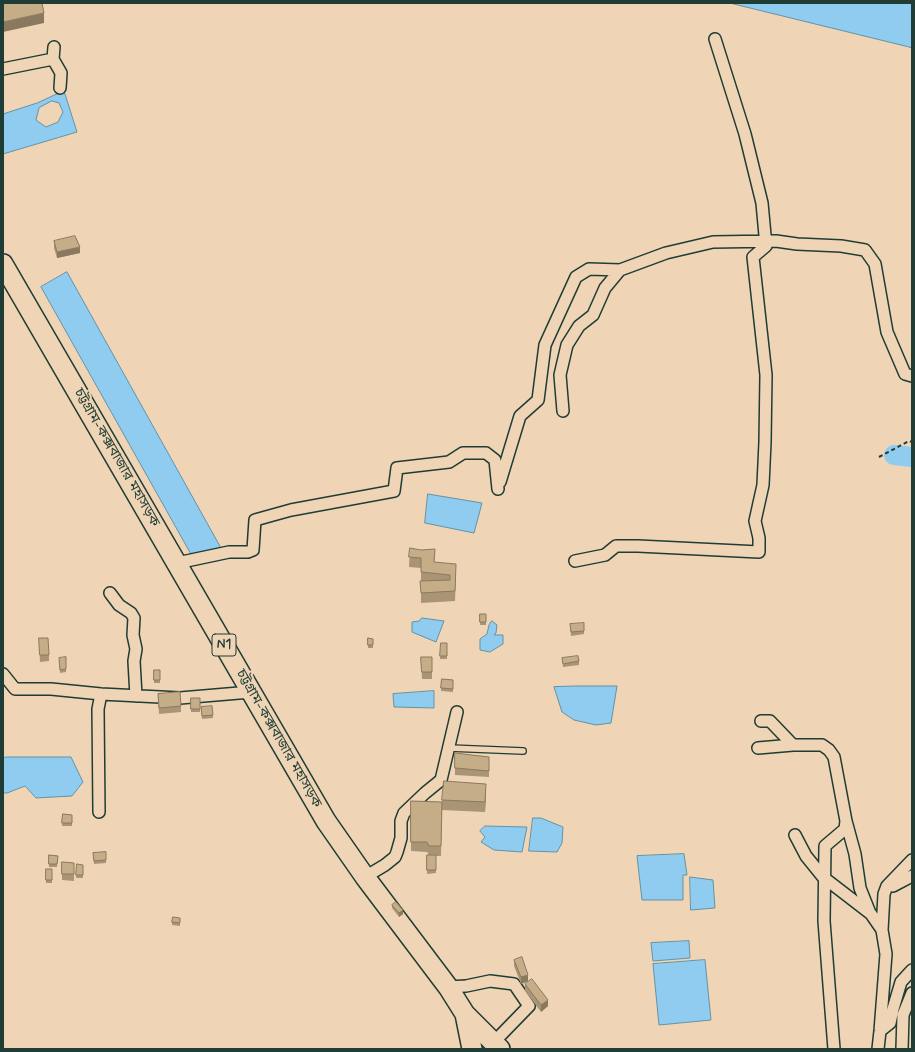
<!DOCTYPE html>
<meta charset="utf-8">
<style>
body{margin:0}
#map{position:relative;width:915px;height:1052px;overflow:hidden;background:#efd4b6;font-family:Mynerve,sans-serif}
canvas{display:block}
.frame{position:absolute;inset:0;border:4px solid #1f3d34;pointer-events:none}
</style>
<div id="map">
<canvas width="915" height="1052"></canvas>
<div class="frame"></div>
</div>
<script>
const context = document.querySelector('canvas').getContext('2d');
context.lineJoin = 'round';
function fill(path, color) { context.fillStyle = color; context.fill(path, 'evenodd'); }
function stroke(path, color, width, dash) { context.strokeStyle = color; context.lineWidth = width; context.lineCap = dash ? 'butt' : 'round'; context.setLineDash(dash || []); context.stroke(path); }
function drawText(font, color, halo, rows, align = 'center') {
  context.font = font + ' Mynerve,"Noto Sans Bengali",sans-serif'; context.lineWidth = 4; context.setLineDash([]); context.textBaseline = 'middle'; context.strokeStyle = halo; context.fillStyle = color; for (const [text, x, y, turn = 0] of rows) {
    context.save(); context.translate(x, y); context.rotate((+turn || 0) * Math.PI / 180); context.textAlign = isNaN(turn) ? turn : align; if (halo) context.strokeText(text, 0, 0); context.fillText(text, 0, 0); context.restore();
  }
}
const water = new Path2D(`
 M730,3H912V48L909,47Z
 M64,91L77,132L3,154V114L37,103ZM52,101L59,103L63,112L58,122L46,127L36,120L39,108Z
 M67,272L221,548L192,556L41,287Z
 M428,494L482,503L474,533L425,523Z
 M422,618L444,621L436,642L412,632V622L419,621Z
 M492,621L497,625L496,633L494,635H503V644L490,652L480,650V639L487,634L489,625Z
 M576,686H617L611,723L596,725L574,720L562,712L554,687Z
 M434,691V708L394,707L393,694Z
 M7,757H71L83,782L72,796L36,798L25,786L7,793H3V758Z
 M533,818H541L563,827L562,843L557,852L529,851Z
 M485,826L527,827L522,852L494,850L481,842L485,837L480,831Z
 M684,854L687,875H683V900H642L637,856Z
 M690,877L713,880L715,908L691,910Z
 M689,941L690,958L653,961L651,943Z
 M705,960L711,1020L659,1025L653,964Z`);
fill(water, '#8fccf0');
stroke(water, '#6293a5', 1);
stroke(new Path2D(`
 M894,455L912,457`), '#8fccf0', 20);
const service = new Path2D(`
 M449,748L523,751`);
const minor = new Path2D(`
 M53,59L61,73L60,88
 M3,69L53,59L54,47
 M563,411L560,375L567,345L579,326L593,315L605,288L620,270L666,253L713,242L776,241L797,244L841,246L865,250L875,264L887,332L905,374L912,376
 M500,482L520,416L538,400L545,345L576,277L589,269L620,270
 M575,561L605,555L616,546H638L759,552V538L755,521L763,485L765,442L766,375L753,257L766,246L762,203L745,134L715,39
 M177,563L229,552H248L253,550L255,520L291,510L394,491L397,468L449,462L463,453H486L495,460L498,489
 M110,593L119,605L131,613L134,618L133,635L136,649L134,661L136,696
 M3,674L15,689H51L101,694L180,698L251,692
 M761,721H770L793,745
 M758,748L793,745H822L829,750L834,757L846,821L845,829L825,846L824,921L834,1049
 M99,812L98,709L101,694
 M846,821L855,854L860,888L870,913
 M795,835L806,856L823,877L871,914L882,930L886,954L880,1031L878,1049
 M365,877L385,865L395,857L397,852L401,838V821L404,813L425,793L441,780L457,712
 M893,886L912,876
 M882,930L884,894L887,886L912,860
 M448,987L466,986L490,981L514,984L529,1006L494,1042
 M880,1031L890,1023L893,1009L901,982L912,970
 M902,1049L903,1015L912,993`);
const trunk = new Path2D(`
 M3,264L326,821L365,877L448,987L465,1014L500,1049
 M465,1014L472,1049`);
stroke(service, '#1f3d34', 8);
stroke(minor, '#1f3d34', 14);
stroke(trunk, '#1f3d34', 22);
stroke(new Path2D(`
 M879,457L909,441L912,442`), '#1f3d34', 2, [4, 3]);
stroke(service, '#efd4b6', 5.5);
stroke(minor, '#efd4b6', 11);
stroke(trunk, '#efd4b6', 19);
fill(new Path2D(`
 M54,241L80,253L57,258L54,248Z
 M410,548L435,559L434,562L456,574L455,601L421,603V568L409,567Z
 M480,614H486V625H480Z
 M570,624L584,631V634L571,636Z
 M39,638L49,655V661L40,662Z
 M368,638L373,639V648H368Z
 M441,643H447V659H440Z
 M66,657V672L60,673L59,661Z
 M421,657H432V679H422Z
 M562,658L579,661V665L563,667Z
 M154,670H160V683H154Z
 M442,679L453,680V692L441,691Z
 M158,694L181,706V712L159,714Z
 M191,698H200V712H191Z
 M201,707L213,715V718L202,719Z
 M455,753L489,757V777L455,775Z
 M486,793L485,812L442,810V800Z
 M411,801L442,802L441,856H436V873L427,874V855H429L427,852L411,851Z
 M63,814L72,815V826H62Z
 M106,852V863L94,864L93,853Z
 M49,855L58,856L57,867H49Z
 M74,863V881L62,880V874Z
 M77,864L83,865V878H76Z
 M46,869H52V883H46Z
 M392,905L403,914L399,917L392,908Z
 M180,921V926L172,925V922Z
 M514,960L528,981L521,984L514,966Z
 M525,984L548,1006L541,1012L525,991Z`), '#a99575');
fill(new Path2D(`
 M44,13V23L3,32V22Z
 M80,247V253L57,258V252Z
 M486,784V793L485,812V802Z
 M403,910V914L399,917V913Z
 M528,975V981L521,984V977Z
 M548,1000V1006L541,1012V1005Z`), '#8a795f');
const building = new Path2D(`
 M3,3H42L44,13L3,22Z
 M75,236L80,247L57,252L54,241Z
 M410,548L421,550L435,549L434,562L456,564L455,591L421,593L420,581L450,580V575L421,572V558L409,557Z
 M480,614H486V622H480Z
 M584,623V631L571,632L570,624Z
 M39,638H48L49,655H40Z
 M368,638L373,639V645H368Z
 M441,643H447V656H440Z
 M578,656L579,661L563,664L562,658Z
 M66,657V669L60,670L59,658Z
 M421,657H432V672H422Z
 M154,670H160V680H154Z
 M442,679L453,680V689L441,688Z
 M180,692L181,706L159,708L158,694Z
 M191,698H200V709H191Z
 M212,706L213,715L202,716L201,707Z
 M455,753L489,757V771L455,768Z
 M444,781L486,784L485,802L442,800Z
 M411,801L442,802L441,846H429L427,842H411Z
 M63,814L72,815V823H62Z
 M106,852V860L94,861L93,853Z
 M49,855L58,856L57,864H49Z
 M427,855H436V870H427Z
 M62,862L74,863V874H62Z
 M77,864L83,865V875H76Z
 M46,869H52V880H46Z
 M396,902L403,910L399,913L392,905Z
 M173,917L180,918V923L172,922Z
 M522,957L528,975L521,977L514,960Z
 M532,979L548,1000L541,1005L525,984Z`);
fill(building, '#c5ad88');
stroke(building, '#8a795f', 1);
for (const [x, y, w] of [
 [224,645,24]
]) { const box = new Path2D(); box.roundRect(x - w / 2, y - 11, w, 22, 3); context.fillStyle = '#efd4b6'; context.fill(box); stroke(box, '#1f3d34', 1); }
drawText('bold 13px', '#1f3d34', null, [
 ["N1",224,645]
]);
drawText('14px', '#1f3d34', '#efd4b6', [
 ["চট্টগ্রাম-কক্সবাজার মহাসড়ক",116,458,60],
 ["চট্টগ্রাম-কক্সবাজার মহাসড়ক",278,739,60]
]);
</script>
